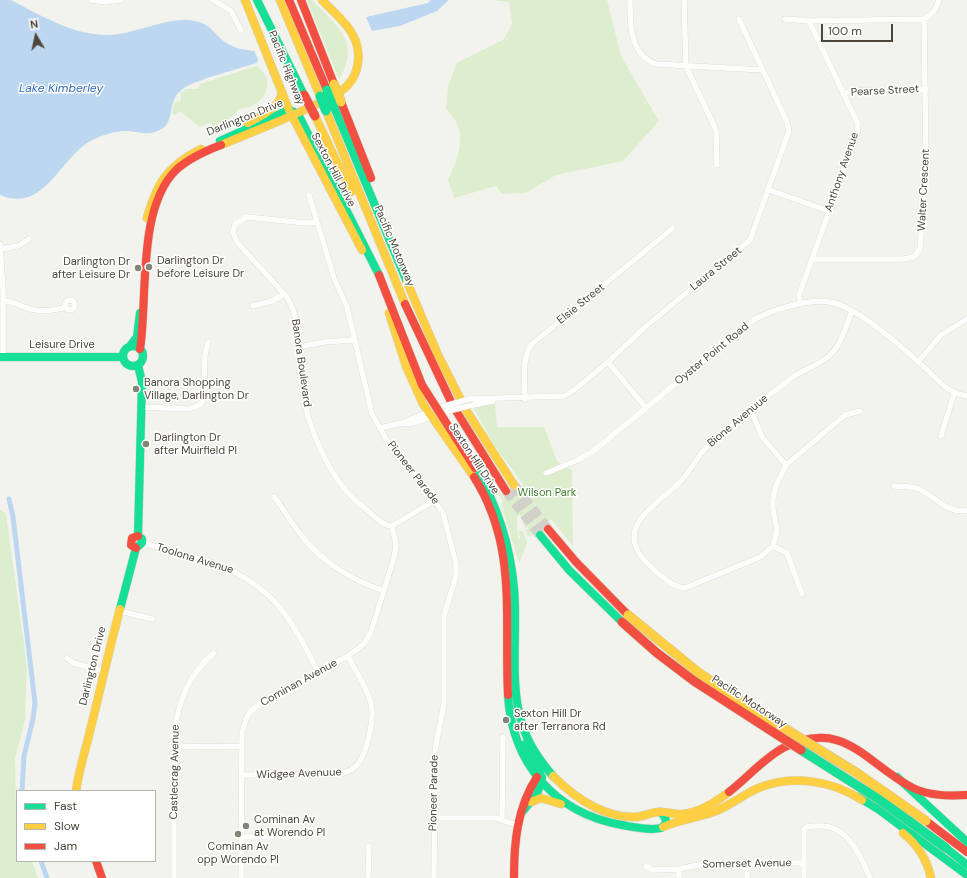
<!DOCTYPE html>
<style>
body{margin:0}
#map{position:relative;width:967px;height:878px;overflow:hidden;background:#f3f3ee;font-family:"DM Sans",sans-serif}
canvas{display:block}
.legend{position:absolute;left:16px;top:790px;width:140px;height:72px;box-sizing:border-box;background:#fff;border:1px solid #b7b5b0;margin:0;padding:5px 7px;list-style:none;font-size:12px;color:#4b4639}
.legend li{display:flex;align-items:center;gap:8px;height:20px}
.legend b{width:20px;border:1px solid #b7b5b0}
.north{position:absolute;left:16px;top:16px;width:40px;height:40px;-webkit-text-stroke:3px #fff;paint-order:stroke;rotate:351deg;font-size:11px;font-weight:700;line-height:16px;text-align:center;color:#4b4639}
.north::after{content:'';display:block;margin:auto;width:14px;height:18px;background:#4b4639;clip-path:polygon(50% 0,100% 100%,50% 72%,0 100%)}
.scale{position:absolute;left:821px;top:24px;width:72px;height:18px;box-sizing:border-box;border:2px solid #4b4639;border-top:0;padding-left:5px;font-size:12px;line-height:14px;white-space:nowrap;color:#4b4639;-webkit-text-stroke:3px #fff;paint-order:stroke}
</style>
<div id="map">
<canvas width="967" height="878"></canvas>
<ul class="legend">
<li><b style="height:5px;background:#16e098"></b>Fast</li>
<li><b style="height:5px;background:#ffcf43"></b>Slow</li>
<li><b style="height:5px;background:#f24e42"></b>Jam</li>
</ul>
<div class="north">N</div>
<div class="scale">100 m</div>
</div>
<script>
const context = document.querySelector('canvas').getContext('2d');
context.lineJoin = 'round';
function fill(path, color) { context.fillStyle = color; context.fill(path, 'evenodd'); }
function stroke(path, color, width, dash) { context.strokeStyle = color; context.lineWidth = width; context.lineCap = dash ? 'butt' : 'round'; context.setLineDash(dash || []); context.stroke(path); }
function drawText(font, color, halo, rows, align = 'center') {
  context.font = font + ' "DM Sans",sans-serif'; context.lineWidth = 3; context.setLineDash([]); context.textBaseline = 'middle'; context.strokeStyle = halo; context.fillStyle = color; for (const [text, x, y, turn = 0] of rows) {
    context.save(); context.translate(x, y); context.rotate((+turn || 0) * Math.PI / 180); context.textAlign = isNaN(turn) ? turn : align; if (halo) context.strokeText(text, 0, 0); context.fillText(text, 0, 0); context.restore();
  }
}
fill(new Path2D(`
 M307,0H312C338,26 361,43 339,80Z
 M491,0H607L621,56L659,121L623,161L556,175L525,193L502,194L496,186L454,198L448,180C456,163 465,142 457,124C455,118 449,113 446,109L448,87L457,63L503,40L512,24L509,2Z
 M256,66C275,77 269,99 250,107C247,108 242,108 238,109L234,115L214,129L209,123L199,127L180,111L175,115L172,114L174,103L178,101L180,102L181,100L180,93L186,89H198L200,84Z
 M495,404L497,427H544L557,461L572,470L573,546L551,519L528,537L525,530L528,529V527L525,528L520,515L517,516L518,539H520L519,531H523L527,543L519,563L501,504L503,501L493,487L495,486L504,498L523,484L494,445L473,407Z
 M0,509L6,514L27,666L25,720L15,759L17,861H32L38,878H0Z`), '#ddeece');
fill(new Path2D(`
 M0,0H11C46,18 84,42 125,33C144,29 171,18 190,20C212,23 211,32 225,42C233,48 244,50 254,51L258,59L257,63C244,67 189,82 183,89C180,91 176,95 175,98C169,108 173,124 160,130C148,136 140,132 127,131C116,130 96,137 87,143C58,163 42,213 0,195Z
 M431,0H449L437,11L400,26L372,31L366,17L428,3Z`), '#bed7f1');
stroke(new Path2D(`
 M9,499L13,517L35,703L33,719L24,756L22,791
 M41,861L47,878`), '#bed7f1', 5);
stroke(new Path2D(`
 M514,485L548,529
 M506,491L540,535`), '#d1d0ca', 10, [10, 5]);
const street = new Path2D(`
 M91,0L106,2L120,0
 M213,0L231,11L241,30
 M630,0C630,24 629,54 656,64L762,70
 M684,0L686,66L716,130L717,165
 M785,19L809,21L924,19
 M924,19C933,14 936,9 939,0
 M843,94L851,91L926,89
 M769,190L829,211
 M309,195L334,278L347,307L372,414L394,453L416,474L443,513L456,564V576L444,616V703L435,751L434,878
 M317,222L306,223L247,217L235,224L233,232L237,242L286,296C302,319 299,353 301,380C305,424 330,484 367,510C374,516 383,526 392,526
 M0,244L3,290V357
 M1,249L18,246L29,239
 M812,259H903L914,257L920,249L926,159L924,19
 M65 305a5 5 0 1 1 10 0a5 5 0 1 1-10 0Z
 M3,301C15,301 16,305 27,308C37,312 56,311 65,307
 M801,304L799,295L803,284L857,134L858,124L809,21
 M253,306L272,301L284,294
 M852,311C846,325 842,344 831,354C820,366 802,369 790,379C762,401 732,423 706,448C696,458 690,472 680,482C656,506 611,528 648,564C658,573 671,587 685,588L760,557L773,546L777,531L773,509V498L776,486L786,465L845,415L860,411
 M299,347L324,342L355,340
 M608,362L646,408
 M918,362L941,335L967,319
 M470,399L564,396L574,390L608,362L644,328L750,240L789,131L787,122L739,19
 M525,399C525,382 521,358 532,344L673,228
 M473,405L493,401
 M141,407L189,409L201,404L204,398L205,355L208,342
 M751,410L762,437L786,465
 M402,424L414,423L431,417
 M380,428L402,423L428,412
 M941,436L954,394
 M546,473L578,460L592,452L755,319C775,309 812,297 834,303C862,311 902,347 923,366C938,380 947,393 967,396
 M894,486C902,487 912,486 919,489C934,496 949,515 967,510
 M274,497C284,509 291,523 301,535C321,561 353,581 384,591
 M392,526L435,500
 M142,543C192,556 247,566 281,609C296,628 307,650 318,672
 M773,546L787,553L802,594
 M120,611L152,619
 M67,658L73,663L103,671
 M174,747L241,746
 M242,775L341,774C347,772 355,769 359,763C367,751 375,717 371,703C367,687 355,671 348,656
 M434,818H495L517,825
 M502,819L503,737
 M242,837H304
 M747,863V878
 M646,866L653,870L679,869L708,863H803
 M679,869V878
 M174,878V735C178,703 188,674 214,653
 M241,878L242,733L246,719L250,712L261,703L348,656L364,644L371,632L394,558L396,545L392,526
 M368,878L369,846
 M804,878V829C808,825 813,826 819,826C848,825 860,855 870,878`);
const fast = new Path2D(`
 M257,0L304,95
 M334,107L407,282
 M298,114L379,275
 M220,141L289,110L294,112
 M130,346L137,337L140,313
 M123 356a10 10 0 1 1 20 0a10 10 0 1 1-20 0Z
 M0,357H123
 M138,365L142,382L138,536
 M475,468C498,506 510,544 514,588C518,631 509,684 522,724C528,744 540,761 553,776
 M540,535L569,570L622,622
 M136,548L142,543V539L138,536
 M120,609L136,548
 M508,695C512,763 554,813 622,825C633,827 650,831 661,828C669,823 666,817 660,812
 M897,777L967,842
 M858,797L878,809L967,875
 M522,812L537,794L542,777L525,744
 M946,848L967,865`);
const slow = new Path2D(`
 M245,0L289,110L362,250
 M280,0L320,96
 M326,111L405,304
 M315,116L351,192
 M248,123C261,116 280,108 282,92
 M221,145C254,131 287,119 319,103C329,98 340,94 348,85C358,74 361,57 356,42C350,25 334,13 322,0
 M147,218C157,183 167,166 201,149
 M407,282L438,355L466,410L514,485
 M389,313L406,366L423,404L474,477
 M553,776C574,797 603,817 634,817C642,817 649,813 658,812C666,811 674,815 682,814C699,813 716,802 729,792
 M76,791C79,769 85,752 90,731C100,691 109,650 120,609
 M531,802L541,798L561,804
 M663,827C680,819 698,818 716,811C730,805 742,796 756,789C791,774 831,780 862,800
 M903,833C918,845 927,859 931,878`);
const jam = new Path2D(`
 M289,0L327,90
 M301,0L334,84
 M341,102L371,178
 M379,275L422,385L475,468
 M405,304L453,406L506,491
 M140,349C148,298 137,208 176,170C189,158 205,151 221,145
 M474,477C518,546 504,618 508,695
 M548,529L576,562L628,615
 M136,548L131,545L132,538L138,536
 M729,792C747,778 763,759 783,748C844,717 866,764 913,788C930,796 949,796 967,795
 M926,821L967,852
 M96,861L102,878
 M514,878C514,842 517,808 537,777`);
stroke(street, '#d1d0cb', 6);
stroke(fast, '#d3d1c5', 9);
stroke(slow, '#d3d1c5', 9);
stroke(jam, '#d3d1c5', 9);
stroke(street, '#fdfdfc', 5.5);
stroke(fast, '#16e098', 8);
stroke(slow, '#ffcf43', 8);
stroke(jam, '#f24e42', 8);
const streetBridge = new Path2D(`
 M445,406L470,399
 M448,411L473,405`);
const fastBridge = new Path2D(`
 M327,90L334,107
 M320,96L326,111
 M801,750L880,800L946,848`);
const slowBridge = new Path2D(`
 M334,84L341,102
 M628,615L699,673L745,704L857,773L926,821`);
const jamBridge = new Path2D(`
 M304,95L315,116
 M622,622L657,653L694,681L801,750`);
stroke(streetBridge, '#d1d0cb', 6, []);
stroke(fastBridge, '#cbc3a9', 10, []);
stroke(slowBridge, '#cbc3a9', 10, []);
stroke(jamBridge, '#cbc3a9', 10, []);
stroke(streetBridge, '#fdfdfc', 5.5);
stroke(fastBridge, '#16e098', 9);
stroke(slowBridge, '#ffcf43', 9);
stroke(jamBridge, '#f24e42', 9);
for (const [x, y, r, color] of [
 [149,267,4,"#868378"],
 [138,268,4,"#868378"],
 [136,389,4,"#868378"],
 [146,444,4,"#868378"],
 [506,720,4,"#868378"],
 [246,826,4,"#868378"],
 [238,834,4,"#868378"]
]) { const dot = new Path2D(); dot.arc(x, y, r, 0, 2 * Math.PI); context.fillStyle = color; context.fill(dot); stroke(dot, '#fff', 1.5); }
drawText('11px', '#4b4639', '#fff', [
 ["Pacific Highway",286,68,68],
 ["Pearse Street",885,91,-3],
 ["Darlington Drive",245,118,-22],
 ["Sexton Hill Drive",333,170,62],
 ["Anthony Avenue",842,172,-71],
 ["Walter Crescent",924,190,-87],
 ["Pacific Motorway",394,246,67],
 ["Laura Street",716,269,-39],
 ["Elsie Street",581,304,-39],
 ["Leisure Drive",62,345],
 ["Oyster Point Road",712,354,-39],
 ["Banora Boulevard",301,363,82],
 ["Bione Avenuue",738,421,-40],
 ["Sexton Hill Drive",474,459,57],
 ["Pioneer Parade",413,473,52],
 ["Toolona Avenue",195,559,17],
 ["Darlington Drive",93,666,-76],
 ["Cominan Avenue",299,683,-29],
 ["Pacific Motorway",749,702,33],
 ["Castlecrag Avenue",175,772,-89],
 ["Widgee Avenuue",299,774,-2],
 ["Pioneer Parade",434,793,-89],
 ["Somerset Avenue",747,864,-1]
]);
drawText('11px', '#4b4639', '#fff', [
 ["Darlington Dr",157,261],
 ["before Leisure Dr",157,274],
 ["Darlington Dr",130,262,"right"],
 ["after Leisure Dr",130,275,"right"],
 ["Banora Shopping",144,383],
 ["Village, Darlington Dr",144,396],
 ["Darlington Dr",154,438],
 ["after Muirfield Pl",154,451],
 ["Sexton Hill Dr",514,714],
 ["after Terranora Rd",514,727],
 ["Cominan Av",254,820],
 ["at Worendo Pl",254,833],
 ["Cominan Av",238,847,"center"],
 ["opp Worendo Pl",238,860,"center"]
], 'left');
drawText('11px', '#407f2a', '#fff', [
 ["Wilson Park",547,493]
]);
drawText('italic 12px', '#2f6eba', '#fff', [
 ["Lake Kimberley",61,89]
]);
</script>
